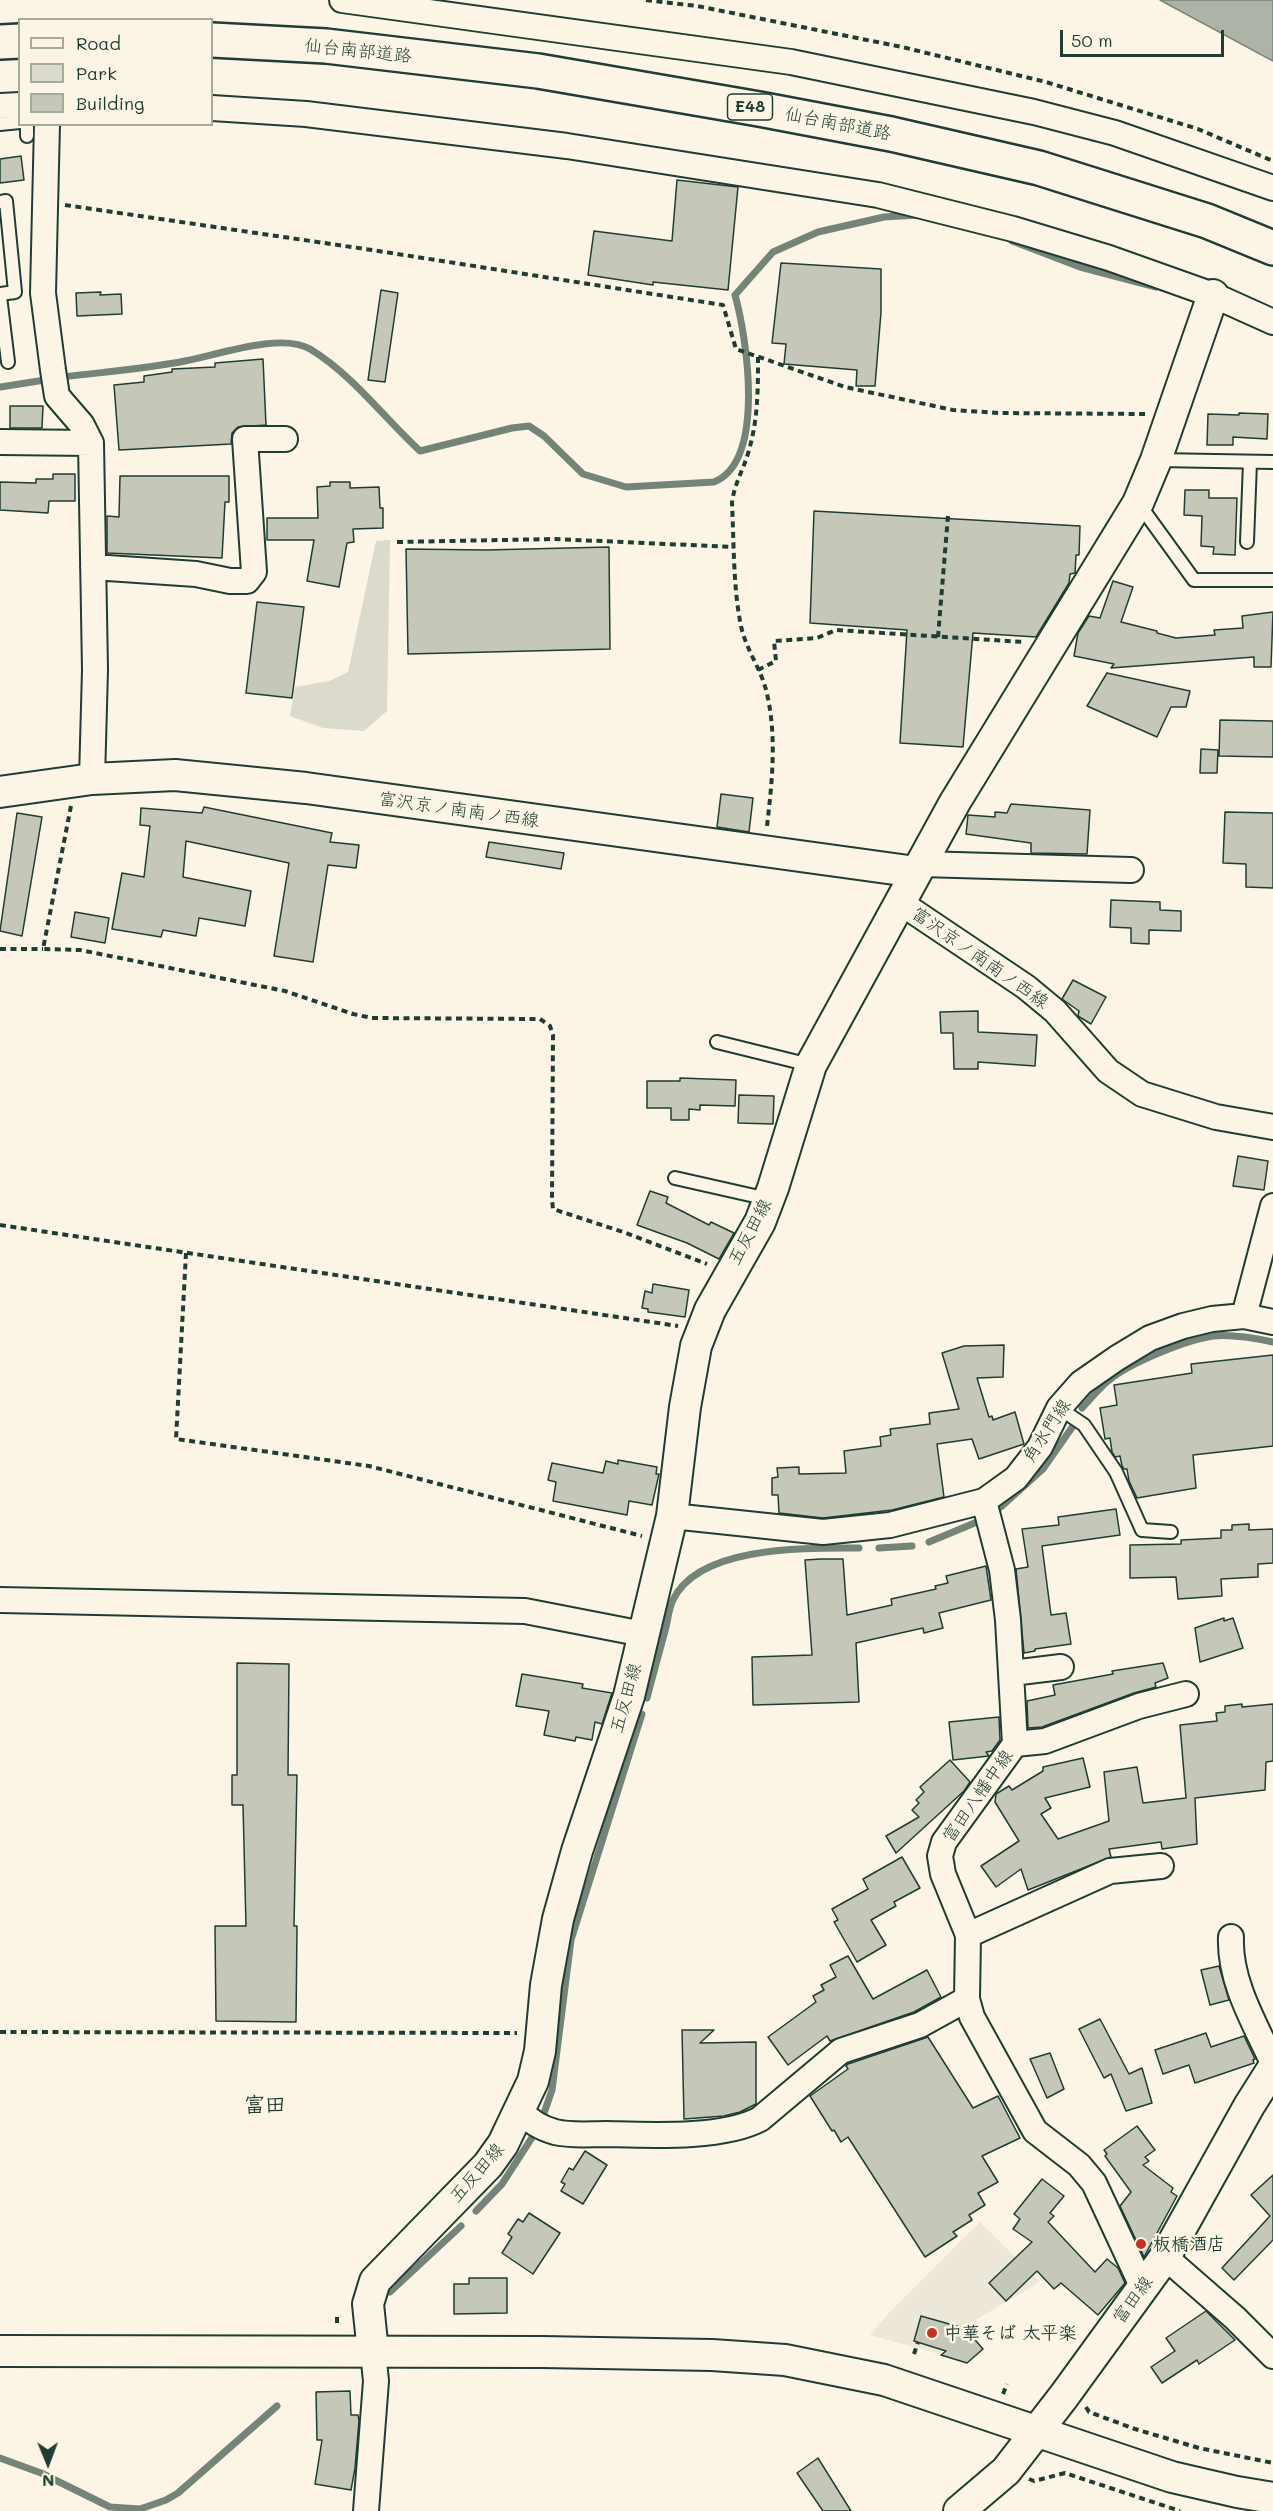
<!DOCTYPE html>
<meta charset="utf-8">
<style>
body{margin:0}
#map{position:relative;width:1273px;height:2511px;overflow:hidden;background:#fcf5e5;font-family:Mali,sans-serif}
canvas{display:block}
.legend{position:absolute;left:18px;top:18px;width:195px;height:108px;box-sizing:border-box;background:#fcf5e5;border:2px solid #a4ab9e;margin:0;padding:8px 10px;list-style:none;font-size:18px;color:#1f3d34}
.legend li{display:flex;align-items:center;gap:12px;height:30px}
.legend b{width:30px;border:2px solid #a4ab9e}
.north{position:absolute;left:18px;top:2433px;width:60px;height:60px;-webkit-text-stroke:4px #fcf5e5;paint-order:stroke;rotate:179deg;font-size:16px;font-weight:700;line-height:24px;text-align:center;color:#1f3d34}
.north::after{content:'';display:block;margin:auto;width:21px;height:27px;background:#1f3d34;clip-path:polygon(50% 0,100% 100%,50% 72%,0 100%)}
.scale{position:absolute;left:1060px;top:30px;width:164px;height:27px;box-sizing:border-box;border:3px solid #1f3d34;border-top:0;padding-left:8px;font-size:18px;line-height:21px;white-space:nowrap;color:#1f3d34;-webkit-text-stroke:4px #fcf5e5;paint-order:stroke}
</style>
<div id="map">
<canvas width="1273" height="2511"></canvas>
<ul class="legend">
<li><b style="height:8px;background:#fcf5e5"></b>Road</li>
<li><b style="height:16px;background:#dcdacc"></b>Park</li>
<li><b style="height:16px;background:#c5c7b9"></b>Building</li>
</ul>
<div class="north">N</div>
<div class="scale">50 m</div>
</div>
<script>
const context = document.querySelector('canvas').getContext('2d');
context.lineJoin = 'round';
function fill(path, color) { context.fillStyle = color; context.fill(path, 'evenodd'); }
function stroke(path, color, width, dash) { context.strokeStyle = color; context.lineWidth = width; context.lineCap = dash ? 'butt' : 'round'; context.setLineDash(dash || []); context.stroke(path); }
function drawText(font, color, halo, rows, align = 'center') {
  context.font = font + ' Mali,"Klee One",sans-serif'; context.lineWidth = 5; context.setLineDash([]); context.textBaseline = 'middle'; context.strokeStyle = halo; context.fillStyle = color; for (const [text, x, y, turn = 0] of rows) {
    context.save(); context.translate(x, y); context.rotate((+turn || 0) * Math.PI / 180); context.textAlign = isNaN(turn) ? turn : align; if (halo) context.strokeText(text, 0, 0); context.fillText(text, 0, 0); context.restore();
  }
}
fill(new Path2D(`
 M980,2222L1040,2282L974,2321L939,2354L870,2335L889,2313Z`), '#ece7d8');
fill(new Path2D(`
 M390,540L387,711L364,731L323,728L290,716L295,687L329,681L348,672L376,541Z`), '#dcdacc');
const water = new Path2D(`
 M1160,0H1273V61Z`);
fill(water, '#aeb3a7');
stroke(water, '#758479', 1.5);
stroke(new Path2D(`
 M1012,241L1080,267L1156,287
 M63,377C103,372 145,369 185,361C217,355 281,332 310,349C353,375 384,418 420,451L512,428L529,426L544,436L583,474L626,487L714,482C766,461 747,338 735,295L773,252L818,232L884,217L918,215
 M0,387L45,380
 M1082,1408C1091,1399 1098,1389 1108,1381C1129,1363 1186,1340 1213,1336C1233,1334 1254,1338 1273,1342
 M1001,1507L1043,1469L1073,1426
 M929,1542L977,1522
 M879,1548L912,1546
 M647,1698C653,1674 660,1650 666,1627C668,1618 669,1608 673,1600C699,1545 808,1548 859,1548
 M543,2116L552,2090L571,1940L642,1714
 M476,2211L502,2184L533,2136
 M390,2292L461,2226
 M0,2458L41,2473L110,2507L140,2509L166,2500L178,2493L277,2406`), '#758479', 7);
const building = new Path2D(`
 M21,156L24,180L0,183V159Z
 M677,180L738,187L728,290L653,282V285L588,275L594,231L672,241Z
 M781,263L881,269V312L875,386H856L857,370L784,364L786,344L772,343Z
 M381,290L398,293L385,382L368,380Z
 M101,292L100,295L121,294L122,314L77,316L76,293Z
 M263,359L266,425L238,427L232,433L231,444L119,450L114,385L144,382V376L172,372V369L215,367V363Z
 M10,406H43L42,428H10Z
 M1239,413L1268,414L1267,439L1233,437V445H1207L1208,414L1239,415Z
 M53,474H75V501H49L48,513L0,510V482L36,483V479H53Z
 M120,476H229V502H225L222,558L107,553V516L119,517Z
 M330,482H350V488L379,487L380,508H383V528L353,529L354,542L347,543L339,587L307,581L314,540H267V518H318L317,487L330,486Z
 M1185,490H1209V498H1237L1235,555L1213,554L1214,547L1201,546L1202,516L1184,515Z
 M814,511L1080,526L1079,555H1076L1075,573L1070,574L1069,583L1036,637L973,633L963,747L900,743L907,630L810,623Z
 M609,547L610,649L408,654L406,549L486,550Z
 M1113,581L1133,587L1121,622L1157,631V633L1176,638L1215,635L1214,630L1243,628L1242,616L1273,612L1271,667H1254V657L1111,668L1114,664L1074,656L1078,633L1089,616L1100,618Z
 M257,602L304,607L292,698L246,693Z
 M1107,673L1190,691L1186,707H1171L1157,737L1087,706Z
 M1220,720L1273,721V757L1219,756Z
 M1201,749L1218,750L1217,773H1200Z
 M721,794L753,798L749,832L717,827Z
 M1011,804L1090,810L1087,854L1031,853V843L966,834L968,815L995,817V812L1007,813Z
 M204,807L332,833L330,842L359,845L356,868L328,865L313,962L274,956L289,863L186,841L183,877L251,891L245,926L199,918L196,936L163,930L161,937L112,929L122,873L144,877L150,826L140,825L141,808L202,813Z
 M1225,812L1273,813V888L1246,887V864L1223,863Z
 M17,813L42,817L22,936L0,931Z
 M489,842L564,853L561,869L486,857Z
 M1111,900L1160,902V910L1181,911V931L1149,930V944L1131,943V928L1110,927Z
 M75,912L109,918L105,943L71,937Z
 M1073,980L1106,997L1091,1024L1078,1016L1079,1011L1062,999Z
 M978,1011V1032L1037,1035L1035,1066L978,1062V1069H954L953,1033H941L940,1012Z
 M680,1078L736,1080L735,1106L700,1105V1110L689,1109V1120H671V1108H647V1081H680Z
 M739,1095L774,1096L773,1124L738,1123Z
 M1238,1156L1268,1161L1264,1190L1233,1186Z
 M650,1191L668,1197L666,1203L709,1225L711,1222L734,1233L719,1259L687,1243L637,1225Z
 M653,1284L689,1290L685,1317L648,1312V1309L642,1308L645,1291L652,1293Z
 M1004,1345L1003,1377L977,1378L989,1417L992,1416L993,1420L1015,1412L1024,1444L979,1459L972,1439L937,1444L944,1497L892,1510L823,1518L779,1513L778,1495H772V1478L778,1477L777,1468L799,1467V1474L846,1473L844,1451L881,1446L880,1437L891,1435L890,1429L930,1424L929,1413L959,1409L942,1353L964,1346Z
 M1273,1355V1446L1193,1455L1196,1488L1137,1498L1129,1481L1127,1469H1124L1122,1466L1120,1456L1115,1457L1112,1452L1110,1438L1105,1439L1100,1408L1117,1405L1114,1385L1192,1373L1191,1364Z
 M618,1460L657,1467L656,1474H659L652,1505L629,1501L627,1515L553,1501L556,1482L548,1480L552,1463L603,1473L606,1461L618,1464Z
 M1116,1509L1120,1535L1042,1546L1051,1615L1066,1613L1071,1644L1035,1649V1651L1024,1653L1016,1569L1028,1567L1022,1529L1059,1525L1058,1517Z
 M1249,1524V1530L1273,1529V1563L1258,1564V1577L1221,1579L1222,1596L1178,1599L1176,1577L1130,1578V1545L1181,1544V1540L1221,1538V1530H1232V1525Z
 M821,1559H843L847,1615L892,1605L891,1599L936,1589L935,1586L948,1583L946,1576L986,1566L991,1600L939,1613L943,1628L924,1633L923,1628L856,1643L859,1702L753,1705L752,1657L812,1655L805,1560Z
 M1224,1618V1621L1233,1618L1243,1648L1200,1662L1195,1628Z
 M237,1663L289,1664L288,1775H297L294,1926H297L296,2022L216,2021L215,1926H246L243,1805H232V1775H237Z
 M1163,1663L1168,1678L1155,1683L1156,1687L1134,1693L1042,1727L1028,1728L1027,1701L1055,1695L1053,1685L1113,1674L1112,1671Z
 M522,1674L583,1684L582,1688L612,1693L602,1724L595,1722L592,1740L576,1737L575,1741L544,1735L549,1711L516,1706Z
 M1242,1704V1707L1273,1704V1761L1266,1762L1265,1790L1195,1798L1197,1844L1162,1849L1161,1842L1109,1849L1111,1857L1028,1890L1021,1869L996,1887L981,1866L1019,1841L995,1802L996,1794L1009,1786L1012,1790L1043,1771V1767L1083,1758L1090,1787L1045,1798L1051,1808L1041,1814L1058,1839L1109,1821L1104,1772L1137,1767L1143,1803L1186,1798L1180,1725L1217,1721L1216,1713L1225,1712V1706Z
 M999,1717L1000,1740L992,1751L986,1752L989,1756L953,1760L949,1722Z
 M950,1760L970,1782L964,1791L896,1853L886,1836L919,1817L912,1810L919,1803L916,1800L924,1792L920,1787Z
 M902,1857L920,1888L894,1902L896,1906L871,1920L886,1945L857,1962L834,1922L838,1920L832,1909L868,1889L863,1879Z
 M848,1956L873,1999L927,1970L941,1997L914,2012L830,2041L827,2036L788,2065L768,2037L816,2002L813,1996L824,1990L821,1985L836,1977L830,1965Z
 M1219,1966L1229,2000L1210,2005L1201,1970Z
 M1100,2019L1129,2074L1142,2068L1152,2103L1126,2111L1111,2074L1104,2078L1079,2029Z
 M682,2030H714L700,2043L756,2042V2104L740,2112L724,2116L684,2119Z
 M1206,2033L1211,2047L1244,2036L1255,2059L1253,2060L1254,2063L1195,2083L1189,2065L1163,2074L1155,2050Z
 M928,2037L973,2108L998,2096L1020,2138L982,2156L998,2182L978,2193L985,2205L969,2215L972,2220L953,2232L957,2236L925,2257L848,2137L841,2142L834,2130L832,2131L810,2096L848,2069L846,2066L848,2064Z
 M1050,2053L1064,2089L1047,2098L1030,2059Z
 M1137,2126L1155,2150L1145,2157L1149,2161L1143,2165L1173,2188L1171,2192L1177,2196L1144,2257L1120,2206L1131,2192L1105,2156L1107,2154L1104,2150Z
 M585,2151L607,2165L583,2204L561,2191L565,2184L561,2182L569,2168L573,2170Z
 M1273,2175V2240L1234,2280L1222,2268L1270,2216L1251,2195Z
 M1042,2179L1064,2196L1050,2213L1054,2216L1048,2222L1095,2272L1107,2259L1118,2268L1125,2283L1098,2315L1061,2283L1054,2289L1037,2271L1006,2301L989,2283L1032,2242L1013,2229L1020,2219L1014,2214Z
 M529,2213L560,2233L533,2274L502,2253L512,2237L508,2234L518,2219L523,2222Z
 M469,2278H507V2313L454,2314V2284H469Z
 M1206,2311L1235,2340L1199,2364L1197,2360L1162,2383L1151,2367L1175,2351L1166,2338Z
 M921,2316L974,2331L970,2334L983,2349L967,2363L941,2355L946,2351L914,2341Z
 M350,2391L351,2415H358L359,2421L355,2468L351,2490L315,2484L322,2440H317L316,2392Z
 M818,2458L851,2511H823L797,2473Z`);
fill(building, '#c5c7b9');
stroke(building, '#1f3d34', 1.5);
const service = new Path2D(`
 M0,124L20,122
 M27,136V124
 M0,202L6,201L15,292L0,294
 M0,296L8,362
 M1157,460L1273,462
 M1139,504L1194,580H1273
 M1247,542L1250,462
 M717,1042L810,1065
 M675,1178L768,1199
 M1059,1408L1084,1425L1116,1472L1142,1530L1171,1532`);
const minor = new Path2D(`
 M342,0L791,62L1034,112L1115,133L1273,188
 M0,106L20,105
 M212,108L306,114L567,146L878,195L1013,229L1109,258L1213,295L1273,322
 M47,124L43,293L53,370L57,396L82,425L91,443L95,670L92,779
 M0,442L91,443
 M93,567L196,574L230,581H247L254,572L245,439H285
 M921,864L1131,870
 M901,903L1026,987L1055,1011L1108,1071L1142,1094L1216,1117L1273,1127
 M1244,1316L1273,1206
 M984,1501L1002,1570L1008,1620L1015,1744L944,1842L940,1856L943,1874L968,1935L967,1999L972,2017L1035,2131L1079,2165L1094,2183L1142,2286
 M672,1516L823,1532L890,1525L984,1501L1016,1478L1040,1447L1059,1408L1081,1383L1117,1358L1150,1338L1183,1326L1212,1319L1244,1316L1273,1322
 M0,1600L525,1611L643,1634
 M1012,1673L1061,1667
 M1015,1744L1045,1741L1139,1706L1186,1694
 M968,1935L1110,1871L1161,1866
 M1231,1937C1229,1981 1255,2024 1273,2063
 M521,2111C529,2121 541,2128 555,2132C571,2136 590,2134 606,2134C649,2135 723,2139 760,2119L841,2051L920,2025L967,1999
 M1165,2257L1235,2318L1273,2356
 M366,2511L376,2381L373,2352`);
const tertiary = new Path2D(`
 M0,792L92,779L175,775L306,788L916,872
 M0,2351L542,2352L712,2355L785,2360L884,2380L1172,2477L1237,2492L1273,2498
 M373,2352L368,2304L375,2281L488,2165L503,2144L533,2081L540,2051L546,1985L558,1919L577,1851L629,1696L672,1516L685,1407L696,1346L710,1310L760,1222L773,1188L811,1065L955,802L1138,503L1156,460L1213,295
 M959,2511L1006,2471L1064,2396L1165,2257L1249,2106L1273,2068`);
const motorway = new Path2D(`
 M212,40L326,46L538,71L759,109L891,134L1039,168L1207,221L1273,248
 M0,42L20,41`);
stroke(service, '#1f3d34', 16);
stroke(minor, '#1f3d34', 28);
stroke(tertiary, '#1f3d34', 34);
stroke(motorway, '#1f3d34', 38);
stroke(new Path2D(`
 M646,0L697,6L902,47L1046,82L1198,129L1273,161
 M65,205L372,250L723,305L736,349L845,387L953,410L999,413L1145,414
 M758,357C758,389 758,419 749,450C744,469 734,484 732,503C734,543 733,587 741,626C746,650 762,670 767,694C777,737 772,783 767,826
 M397,542L555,539L734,547
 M938,637L948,516
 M758,670L776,661L774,641L817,638L836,630L1024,642
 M71,806L43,949L80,950L285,991L353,1014L372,1018L540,1019L550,1026L553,1035L552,1200L553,1209L626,1233L707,1264
 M0,949H43
 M0,1225L678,1326
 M186,1253L176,1439L369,1466L642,1536
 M0,2032L517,2033
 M337,2317V2326
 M914,2354L918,2342
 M1003,2394L1007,2384
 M1086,2407L1089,2412L1135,2429L1199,2448L1273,2463
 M1029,2479L1034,2481L1065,2473L1180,2511`), '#1f3d34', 4, [6, 4.5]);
stroke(service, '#fcf5e5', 12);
stroke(minor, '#fcf5e5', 24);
stroke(tertiary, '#fcf5e5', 30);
stroke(motorway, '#fcf5e5', 33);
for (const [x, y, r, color] of [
 [1141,2244,6,"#c8321e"],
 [932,2333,6,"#c8321e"]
]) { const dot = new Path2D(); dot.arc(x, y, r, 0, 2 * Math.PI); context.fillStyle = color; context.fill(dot); stroke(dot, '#fcf5e5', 2); }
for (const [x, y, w] of [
 [750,107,45]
]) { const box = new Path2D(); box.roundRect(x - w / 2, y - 13, w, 26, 4.5); context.fillStyle = '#fcf5e5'; context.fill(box); stroke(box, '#1f3d34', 1.5); }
drawText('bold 16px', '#1f3d34', null, [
 ["E48",750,107]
]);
drawText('18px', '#1f3d34', '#fcf5e5', [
 ["仙台南部道路",358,51,6],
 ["仙台南部道路",838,124,11],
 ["富沢京ノ南南ノ西線",459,810,8],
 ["富沢京ノ南南ノ西線",980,958,35],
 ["五反田線",750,1232,-62],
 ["角水門線",1047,1431,-57],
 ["五反田線",626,1698,-74],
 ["富田八幡中線",978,1796,-55],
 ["五反田線",477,2173,-49],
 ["富田線",1133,2300,-54]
]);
drawText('bold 18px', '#1f3d34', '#fcf5e5', [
 ["板橋酒店",1153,2244],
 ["中華そば 太平楽",944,2333]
], 'left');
drawText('bold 21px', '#1f3d34', '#fcf5e5', [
 ["富田",265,2106]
]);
</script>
